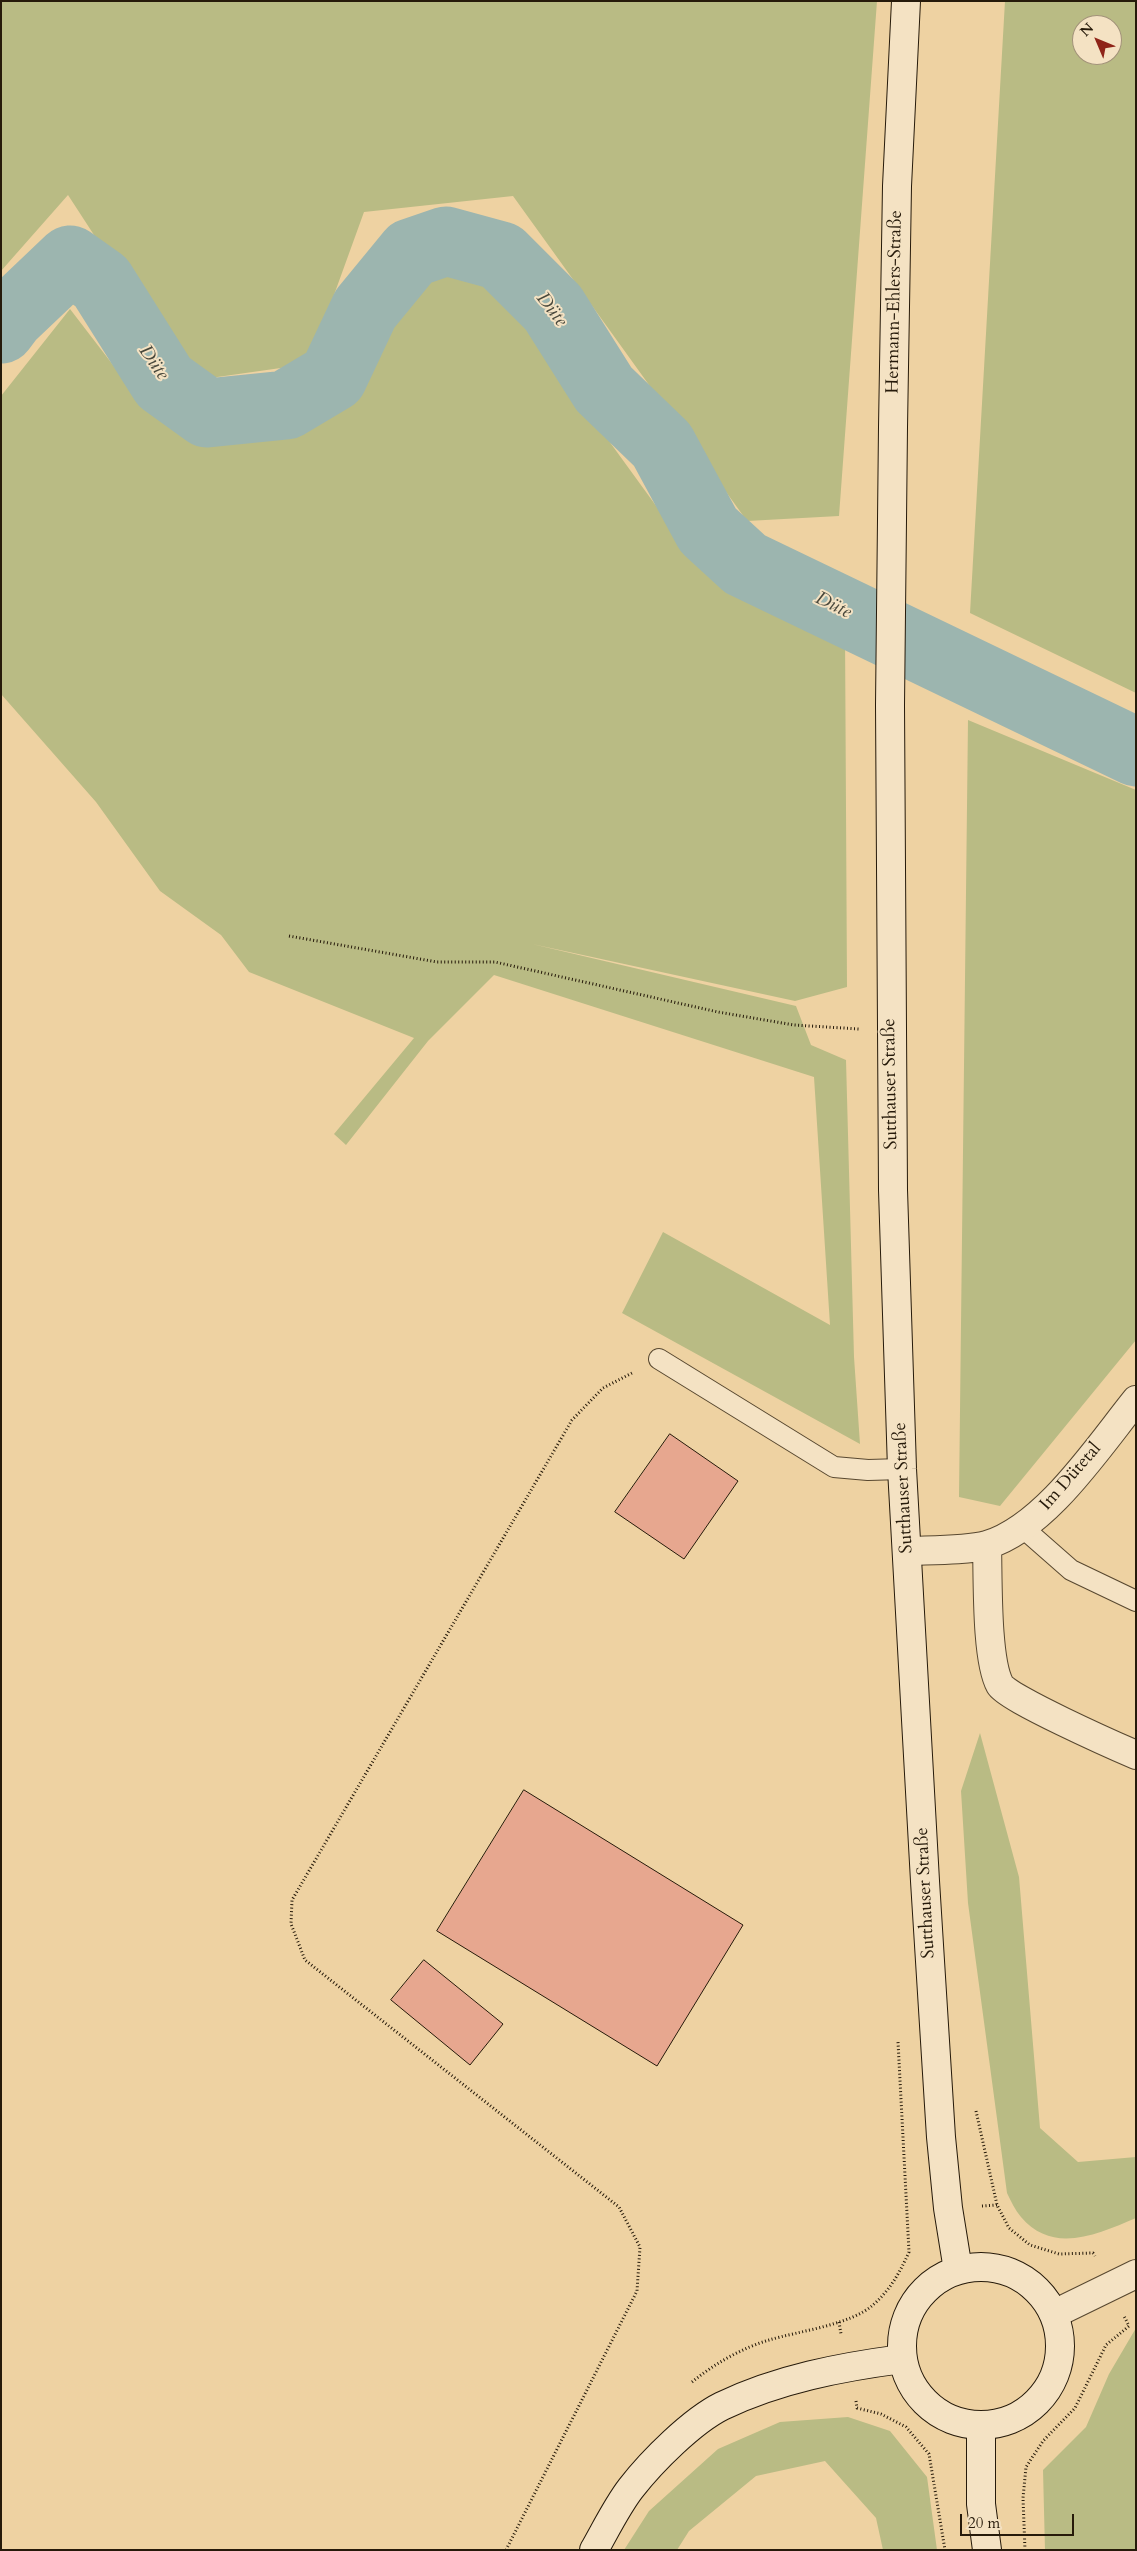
<!DOCTYPE html>
<meta charset="utf-8">
<style>
body{margin:0}
#map{position:relative;width:1137px;height:2551px;overflow:hidden;background:#eed2a2;font-family:Cardo,serif}
canvas{display:block}
.frame{position:absolute;inset:0;border:2px solid #261a0a;pointer-events:none}
.north{position:absolute;left:1072px;top:15px;width:50px;height:50px;box-sizing:border-box;background:#f4e2c3;border:1px solid #a29279;border-radius:50%;rotate:315deg;font-size:14px;font-weight:700;line-height:20px;text-align:center;color:#261a0a}
.north::after{content:'';display:block;margin:auto;width:18px;height:22px;background:#8f2418;clip-path:polygon(50% 0,100% 100%,50% 72%,0 100%)}
.scale{position:absolute;left:960px;top:2514px;width:114px;height:22px;box-sizing:border-box;border:2px solid #261a0a;border-top:0;padding-left:6px;font-size:15px;line-height:18px;white-space:nowrap;color:#261a0a;-webkit-text-stroke:4px #f4e2c3;paint-order:stroke}
</style>
<div id="map">
<canvas width="1137" height="2551"></canvas>
<div class="frame"></div>
<div class="north">N</div>
<div class="scale">20 m</div>
</div>
<script>
const context = document.querySelector('canvas').getContext('2d');
context.lineJoin = 'round';
function fill(path, color) { context.fillStyle = color; context.fill(path, 'evenodd'); }
function stroke(path, color, width, dash) { context.strokeStyle = color; context.lineWidth = width; context.lineCap = dash ? 'butt' : 'round'; context.setLineDash(dash || []); context.stroke(path); }
function drawText(font, color, halo, rows, align = 'center') {
  context.font = font + ' Cardo,serif'; context.lineWidth = 4; context.setLineDash([]); context.textBaseline = 'middle'; context.strokeStyle = halo; context.fillStyle = color; for (const [text, x, y, turn = 0] of rows) {
    context.save(); context.translate(x, y); context.rotate((+turn || 0) * Math.PI / 180); context.textAlign = isNaN(turn) ? turn : align; if (halo) context.strokeText(text, 0, 0); context.fillText(text, 0, 0); context.restore();
  }
}
fill(new Path2D(`
 M1,1H877L839,516L747,521L513,196L364,212L309,364L189,381L68,195L1,271Z
 M1005,1H1136V693L970,613ZM1082,25H1112V55H1082Z
 M454,268L495,284L699,565L795,615L845,632L847,987L795,1001L532,944L796,1006L811,1045L846,1060L854,1357L860,1444L622,1313L663,1232L830,1325L814,1077L494,975L428,1041L346,1145L334,1134L414,1038L249,972L221,935L160,891L96,802L1,694V396L70,309L146,408L190,437L294,434L352,401L412,291Z
 M968,720L1136,790V1340L1000,1506L959,1497Z
 M980,1733L1019,1877L1040,2128L1078,2162L1136,2157V2218C1098,2234 1053,2255 1021,2217C1015,2210 1011,2201 1007,2193L968,1903L961,1791Z
 M1136,2328V2550H1045L1043,2470L1086,2427L1109,2374Z
 M848,2417L890,2431L927,2477L937,2550H883L876,2518L825,2461L756,2476L689,2531L677,2550H624L649,2511L718,2449L780,2422Z`), '#b9bb84');
stroke(new Path2D(`
 M1,329L10,317L70,260L101,282L164,382L207,413L286,405L333,377L365,309L411,253L446,241L501,256L553,308L604,389L662,445L708,530L745,564L1136,752`), '#9cb5af', 69);
const building = new Path2D(`
 M670,1434L738,1481L684,1559L615,1512Z
 M524,1790L743,1925L657,2066L437,1931Z
 M424,1960L503,2024L470,2065L391,2000Z`);
fill(building, '#e7a78f');
stroke(building, '#261a0a', 1);
const lane = new Path2D(`
 M659,1359L834,1467L868,1470L902,1469
 M1022,1527L1071,1570L1136,1601`);
const street = new Path2D(`
 M987,1545C988,1578 986,1660 1000,1685C1007,1698 1115,1746 1136,1755
 M907,1551C929,1550 966,1551 987,1545C1046,1527 1098,1447 1136,1400
 M1054,2314L1136,2274`);
const secondary = new Path2D(`
 M906,1L897,186L893,427L890,705L893,1190L902,1469L925,1881L941,2137L948,2208L958,2270
 M902 2346a79 79 0 1 1 158 0a79 79 0 1 1-158 0Z
 M981,2425V2504L987,2550
 M594,2550C606,2529 617,2506 631,2488C652,2461 692,2421 722,2406C778,2379 841,2367 902,2359`);
stroke(lane, '#584830', 22);
stroke(street, '#584830', 30);
stroke(secondary, '#261a0a', 30);
stroke(new Path2D(`
 M289,936L437,962H495L718,1012L794,1025L859,1029
 M976,2111L997,2205L1009,2228L1030,2245L1059,2254L1093,2253L1095,2256
 M982,2206L997,2205
 M839,2322L841,2334
 M692,2382C714,2364 742,2348 769,2340C799,2331 850,2325 873,2305C891,2289 900,2272 909,2252L898,2042
 M856,2401L857,2408L881,2414L906,2427L929,2454L945,2550
 M506,2550L637,2291L640,2247L619,2207L305,1960L291,1924L292,1900L572,1420L603,1388L634,1372
 M1025,2550L1023,2498L1026,2467L1043,2441L1075,2408L1106,2345L1129,2326L1124,2316`), '#261a0a', 3, [1, 2.5]);
stroke(lane, '#f4e2c3', 20);
stroke(street, '#f4e2c3', 28);
stroke(secondary, '#f4e2c3', 28);
drawText('18px', '#261a0a', '#f4e2c3', [
 ["Hermann-Ehlers-Straße",895,302,-89],
 ["Sutthauser Straße",891,1084,-91],
 ["Im Dütetal",1071,1477,-49],
 ["Sutthauser Straße",904,1488,-93],
 ["Sutthauser Straße",926,1893,-93]
]);
drawText('italic 19px', '#49483c', '#f4e2c3', [
 ["Düte",551,310,52],
 ["Düte",153,363,55],
 ["Düte",833,606,26]
]);
</script>
